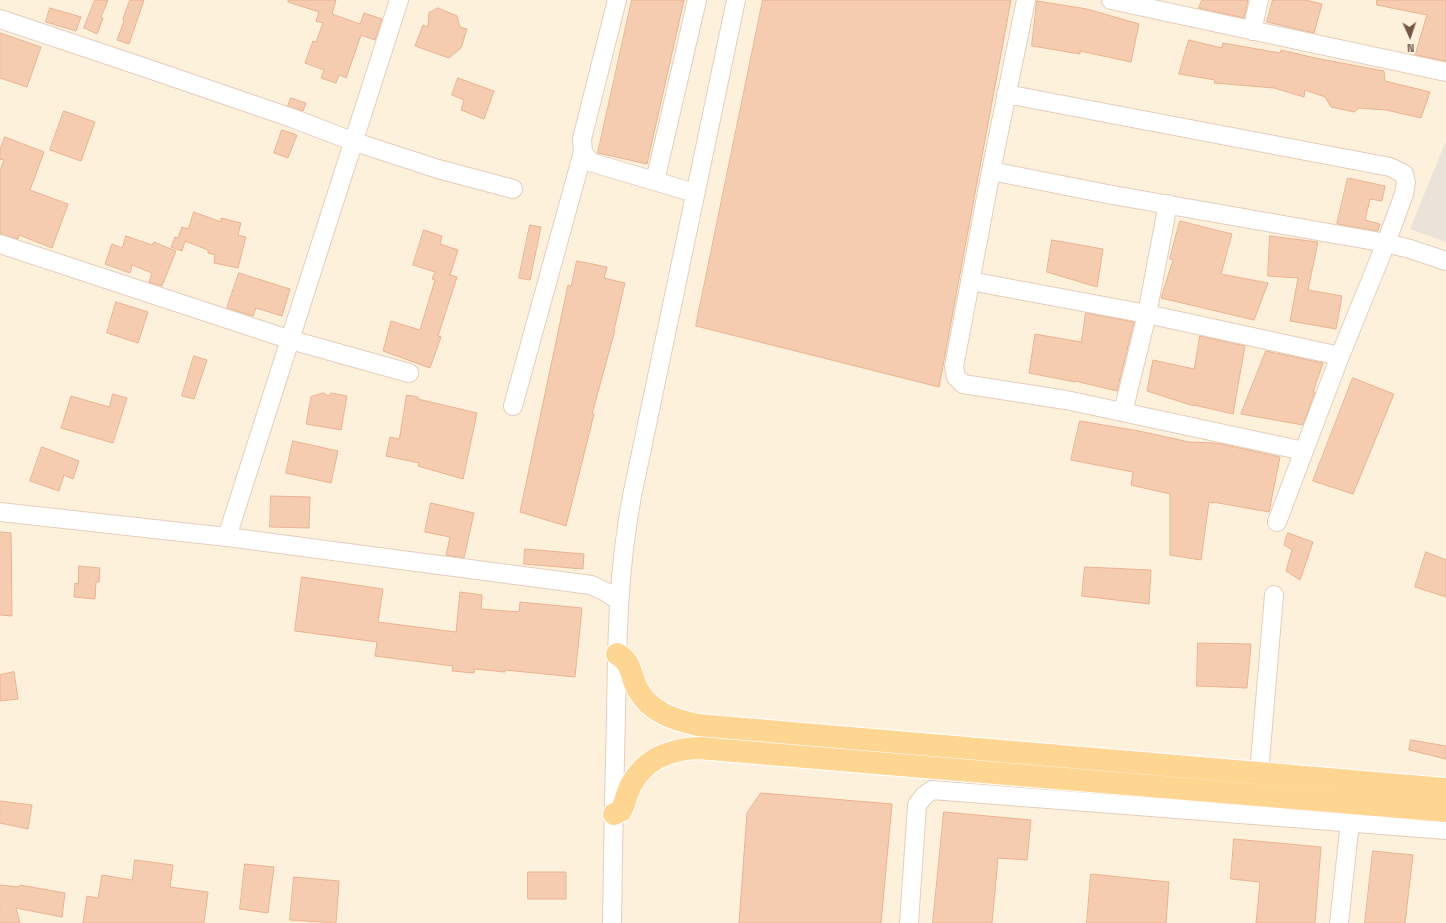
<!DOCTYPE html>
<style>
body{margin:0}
#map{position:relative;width:1446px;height:923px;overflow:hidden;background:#fef1dc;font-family:"Space Grotesk",sans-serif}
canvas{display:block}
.north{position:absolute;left:1390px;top:16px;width:40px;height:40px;-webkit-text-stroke:3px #fff4e4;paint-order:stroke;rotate:177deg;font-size:11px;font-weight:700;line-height:16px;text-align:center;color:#755443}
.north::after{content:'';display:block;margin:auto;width:14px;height:18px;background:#755443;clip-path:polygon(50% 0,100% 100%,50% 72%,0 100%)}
</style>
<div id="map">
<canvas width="1446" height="923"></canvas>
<div class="north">N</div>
</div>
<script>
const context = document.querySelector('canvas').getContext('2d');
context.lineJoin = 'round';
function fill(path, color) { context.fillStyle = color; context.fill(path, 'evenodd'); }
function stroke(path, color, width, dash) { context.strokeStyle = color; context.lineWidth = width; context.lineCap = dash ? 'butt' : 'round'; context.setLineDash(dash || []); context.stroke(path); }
fill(new Path2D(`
 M1446,141V242L1410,229Z`), '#ebe2d9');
const building = new Path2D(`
 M95,0H108L101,17L103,18L97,34L84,28Z
 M130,0H144L129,44L117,40L124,21L123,20Z
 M289,0H336L332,14L360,24L364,13L382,19L375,40L361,35L346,78L339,75L336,83L321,78L324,70L305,63L313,41L316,42L323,23L316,21L319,12L288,2Z
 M632,0H684L647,164L598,153Z
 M763,0H1011L939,387L696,326Z
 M1202,0H1248L1244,18L1199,8Z
 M1273,0H1305L1322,4L1314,33L1267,22Z
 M1377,0H1446V61L1415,55L1427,15L1377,5Z
 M1037,1L1087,9L1139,24L1131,62L1080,51V54L1032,46Z
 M50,8L81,17L76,31L46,22Z
 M438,8L457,16L460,27L467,29L461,48L449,58L415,46L423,25L428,27L429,13Z
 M0,33L41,47L27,87L0,78Z
 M1189,40L1222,48L1223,43L1280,53L1281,50L1315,58L1384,71L1385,81L1430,92L1421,118L1386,110L1359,108L1354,112L1331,107L1325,97L1305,90L1304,97L1274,88L1214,83L1215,80L1179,74Z
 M458,78L494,91L484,119L461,110L464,100L452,95Z
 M291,98L306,103L303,111L288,106Z
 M64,111L95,122L81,161L50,150Z
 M282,130L297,135L288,158L274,153Z
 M5,137L44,152L30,190L68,204L52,248L19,235L18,239L0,234V171L4,160L0,159V150Z
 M1348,178L1385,186L1382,201L1370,199L1365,220L1380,224L1378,231L1337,224Z
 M194,212L221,222V218L241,223L238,235L246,237L238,268L214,263L215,255L208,253V250L185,241L182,251L171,247L175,237L178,238L182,227L188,229Z
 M1180,221L1232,234L1221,274L1268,283L1254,320L1161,298L1173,260L1170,259Z
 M530,225L541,227L530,280L519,278Z
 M424,230L442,236L440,244L458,250L450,275L457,277L438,336L441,337L430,368L383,351L391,321L420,330L435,280L432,279L435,272L413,265Z
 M126,236L152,245L154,242L176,251L162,286L149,282L152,273L132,265L130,273L105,264L112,244L122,248Z
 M1270,236L1318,242L1308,290L1342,296L1336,329L1290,321L1298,278L1268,276Z
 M1052,240L1103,249L1097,287L1047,272Z
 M577,261L607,267L604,278L625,283L614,330H615L592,414H594L566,526L520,512L568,285L571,286Z
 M239,273L290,289L282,316L256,308L253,316L227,308Z
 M116,302L148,312L138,343L107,333Z
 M1086,313L1134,322L1117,391L1075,381V382L1029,373L1035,334L1081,342Z
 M1200,336L1245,346L1233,414L1194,405V406L1147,391L1153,360L1194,369Z
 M1266,351L1323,363L1313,392H1315L1303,425L1241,414Z
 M194,356L207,360L194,399L182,396Z
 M1353,378L1394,394L1353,494L1313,481Z
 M324,393L328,396L331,393L347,396L341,430L306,424L311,397Z
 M113,394L127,398L113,443L61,428L71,396L109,407Z
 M407,395L418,397V399L477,413L463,479L418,466L419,463L386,456L390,437L399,439Z
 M1080,421L1139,431L1189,442L1217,443L1280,457L1269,512L1213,502V503L1209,502L1201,560L1170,555V494L1131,485L1133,472L1071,460Z
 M293,441L338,451L331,483L286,473Z
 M42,447L79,461L73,479L64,475L59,491L30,481Z
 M271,496L310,497L309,528L270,527Z
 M431,503L474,513L464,558L446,555L450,537L425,532Z
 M0,532L11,533L12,616L0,615Z
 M1288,533L1313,542L1300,580L1286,571L1292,550L1284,545Z
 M525,549L584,554L583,569L524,564Z
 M1426,552L1446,560V597L1415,587Z
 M79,566L100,568L99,582H96L95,599L74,597L75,583L78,584Z
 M1085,567L1151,570L1149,604L1082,596Z
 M302,577L383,589L378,622L456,632L460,592L482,595L481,609L519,612L520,602L582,608L575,677L505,670V672L475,669L474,673L452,671L453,666L375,656L377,642L295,631Z
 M1198,643L1251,644L1247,688L1197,686Z
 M14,672L18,699L0,701V675Z
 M1411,740L1446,746V759L1409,750Z
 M761,793L892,804L881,923H739L747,813Z
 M0,801L32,805L28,829L0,823Z
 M944,812L1031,820L1027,860L998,858L992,923H933Z
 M1234,839L1321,847L1315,923H1256L1260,882L1231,879Z
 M1373,851L1413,855L1405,923H1365Z
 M135,860L173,865L170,887L208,892L204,923H83L87,896L98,898L102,875L132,880Z
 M245,864L274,867L268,913L240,909Z
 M528,872H566V899H528Z
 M1091,874L1169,882L1166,923H1087Z
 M294,877L339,881L336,923L290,920Z
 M0,885L19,887L20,885L65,893L62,917L16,908L20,923H0Z`);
fill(building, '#f6ccb1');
stroke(building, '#eab290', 1);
const minor = new Path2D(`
 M617,0L582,139L583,152L590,162L695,193
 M1026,0L991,171L1107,194L1386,243L1410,249L1446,261
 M1111,0L1446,72
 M0,19L152,70L292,118L352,141L438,169L513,189
 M1252,31L1259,0
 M1006,94L1390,167L1404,174L1406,183L1404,194L1386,243L1340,356L1277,522
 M991,171L954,367L956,377L963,384L1066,400L1304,451
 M655,181L697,0
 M0,244L291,340L409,373
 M970,281L1147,314L1340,356
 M513,406L583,152
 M1123,412L1147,314L1168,204
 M0,512L227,537L591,585L606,592L619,601
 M227,537C285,358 340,179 399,0
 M1259,773L1274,595
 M612,923C613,853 614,784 616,714C617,639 618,570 632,496L736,0
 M909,923L917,805L924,796L932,790L1446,830
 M1339,923L1350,822`);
const major = new Path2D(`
 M617,654C632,661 631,678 638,690C651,713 675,720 698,725L1446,789
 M614,814L621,811C625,803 627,793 631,785C645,758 671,749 699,748L1446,811`);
stroke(minor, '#e4cebb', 20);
stroke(major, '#fff', 24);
stroke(minor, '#fff', 18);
stroke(major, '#ffd592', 22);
</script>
